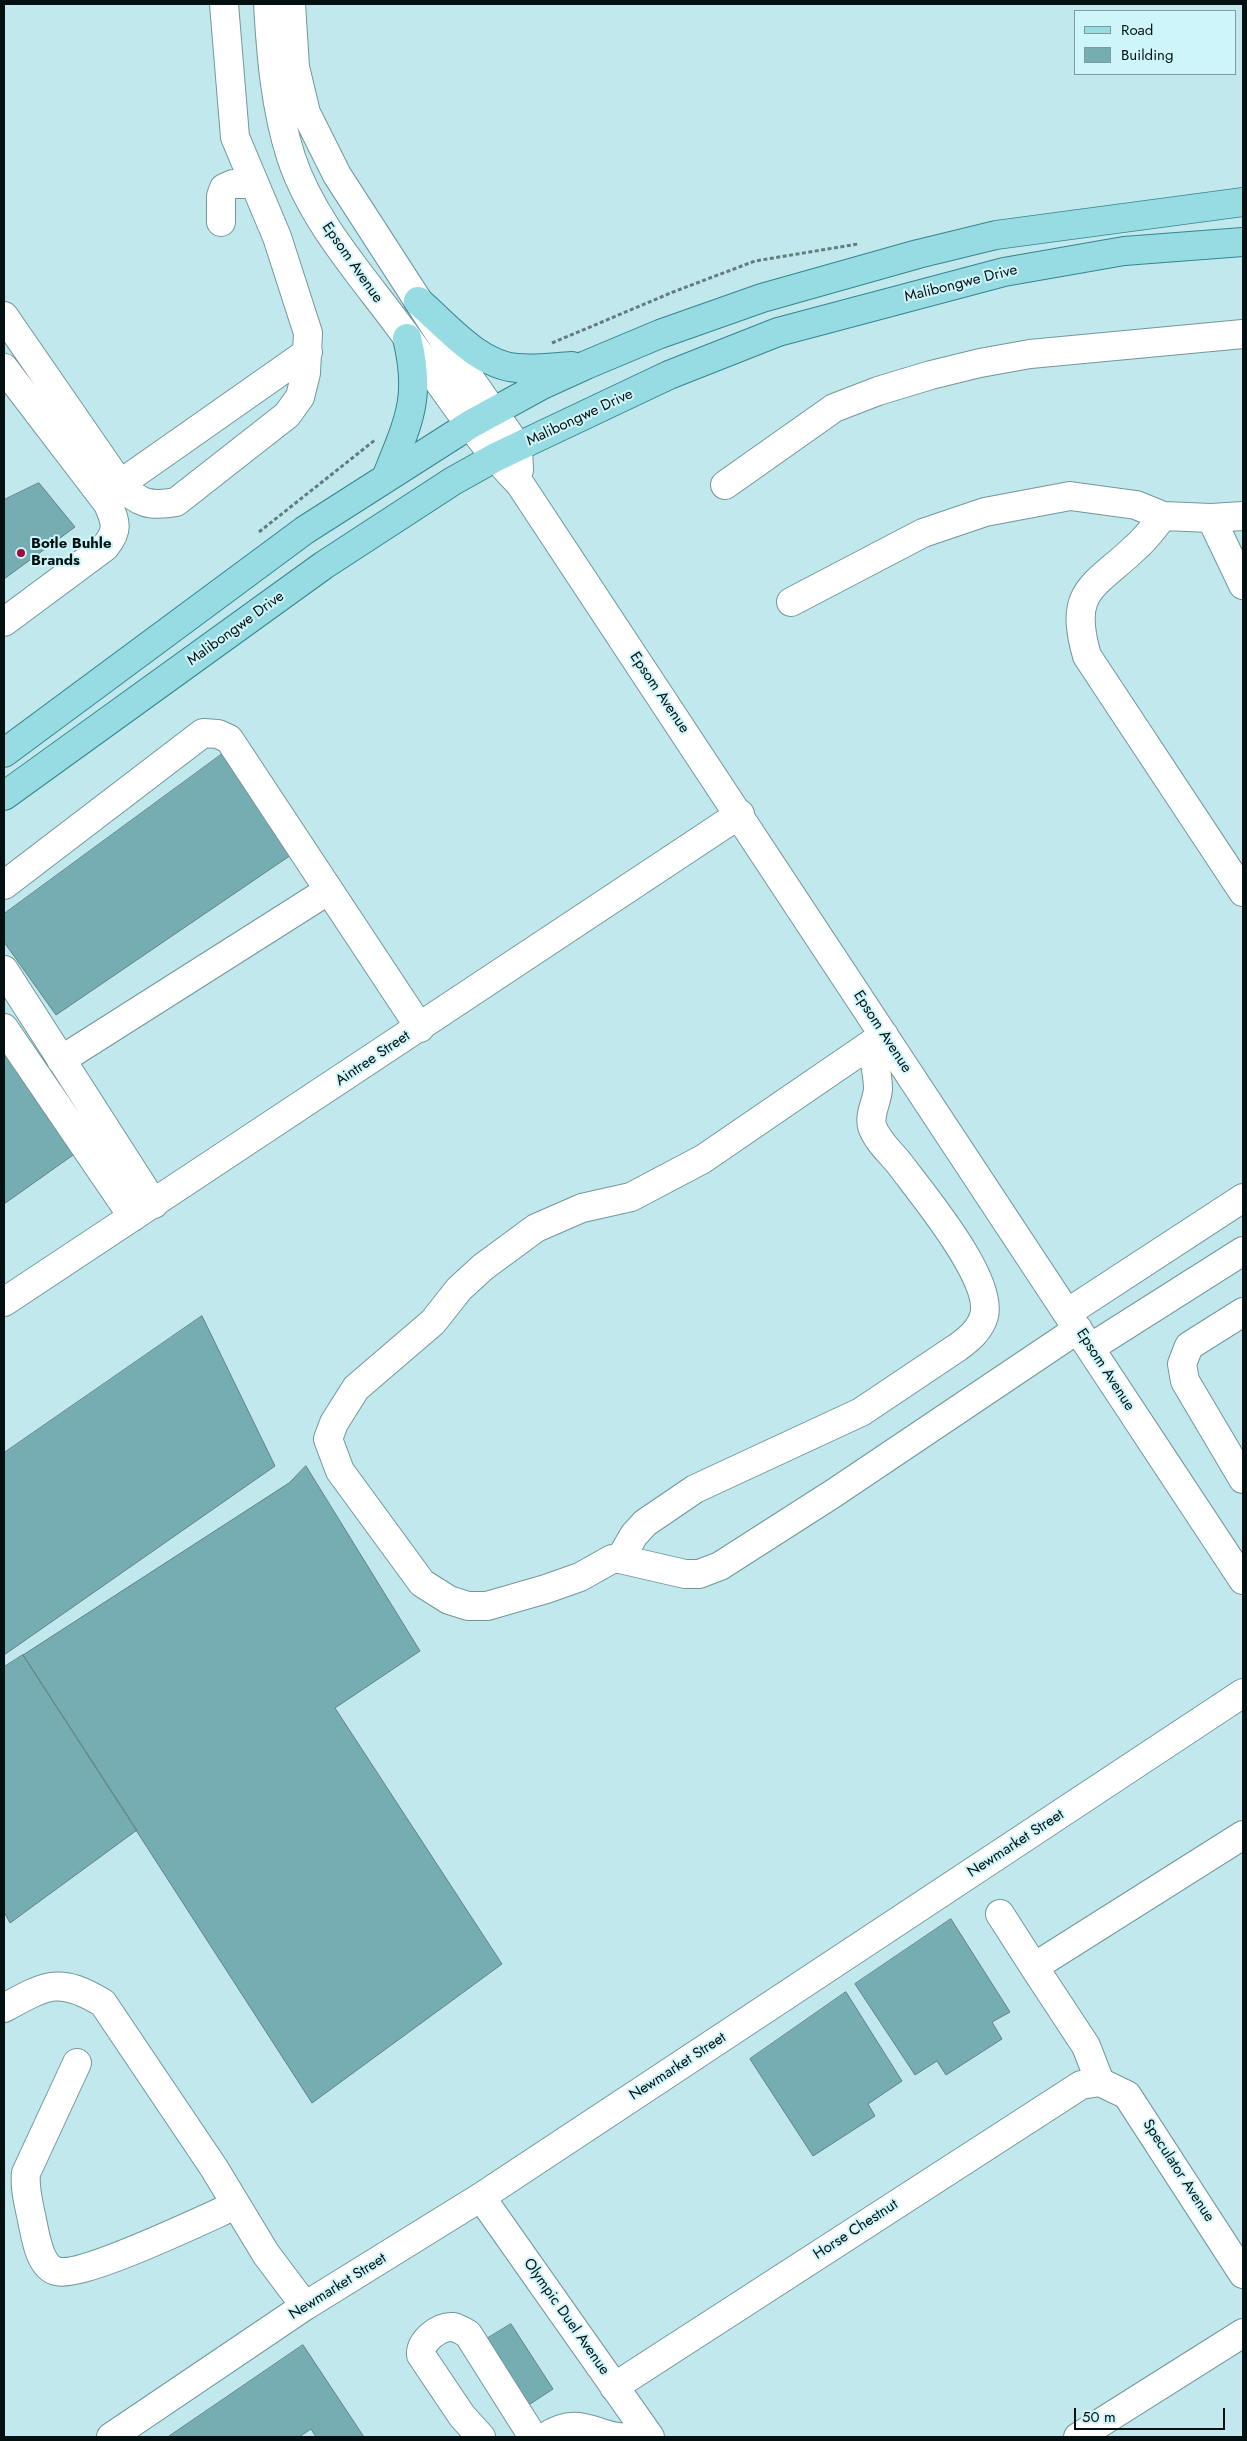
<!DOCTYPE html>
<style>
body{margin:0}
#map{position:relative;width:1247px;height:2441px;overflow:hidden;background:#c1e8ed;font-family:Jost,sans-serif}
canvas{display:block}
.frame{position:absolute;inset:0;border:5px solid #031012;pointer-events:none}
.legend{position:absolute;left:1074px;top:10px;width:162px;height:65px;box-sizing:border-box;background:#cef6fa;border:1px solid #7d9a9d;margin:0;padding:6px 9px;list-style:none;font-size:15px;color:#031012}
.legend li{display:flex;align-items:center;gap:10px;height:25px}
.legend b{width:25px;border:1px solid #7d9a9d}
.scale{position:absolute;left:1074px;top:2408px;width:151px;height:22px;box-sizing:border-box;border:2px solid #031012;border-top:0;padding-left:6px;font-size:15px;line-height:18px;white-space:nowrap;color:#031012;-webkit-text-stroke:4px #cef6fa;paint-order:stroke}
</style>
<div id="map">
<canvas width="1247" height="2441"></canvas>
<div class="frame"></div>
<ul class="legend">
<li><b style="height:6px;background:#96dce2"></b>Road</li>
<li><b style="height:14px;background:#76adb3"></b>Building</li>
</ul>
<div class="scale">50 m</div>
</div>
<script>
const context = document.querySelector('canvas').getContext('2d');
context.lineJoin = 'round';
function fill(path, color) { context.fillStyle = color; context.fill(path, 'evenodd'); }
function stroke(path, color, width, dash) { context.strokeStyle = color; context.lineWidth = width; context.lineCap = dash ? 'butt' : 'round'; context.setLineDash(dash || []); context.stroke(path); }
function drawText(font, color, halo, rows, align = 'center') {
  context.font = font + ' Jost,sans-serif'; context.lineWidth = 4; context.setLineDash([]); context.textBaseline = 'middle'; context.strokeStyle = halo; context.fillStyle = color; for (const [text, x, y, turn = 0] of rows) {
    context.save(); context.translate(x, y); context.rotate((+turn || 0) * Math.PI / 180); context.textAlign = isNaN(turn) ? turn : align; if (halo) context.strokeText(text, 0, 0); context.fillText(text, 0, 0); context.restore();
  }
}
const building = new Path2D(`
 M39,483L75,527L4,579V500Z
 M229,749L291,855L56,1015L4,942V914Z
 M4,1040L83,1148L4,1204Z
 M202,1316L275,1466L4,1655V1453Z
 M306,1466L420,1651L335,1708L502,1964L312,2103L23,1655L289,1483Z
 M23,1655L137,1830L10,1923L4,1912V1667Z
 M951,1919L1010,2012L992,2022L1002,2039L946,2075L937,2061L915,2075L855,1984Z
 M846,1992L902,2081L868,2104L875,2116L813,2156L750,2059Z
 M511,2324L553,2389L521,2410L480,2343Z
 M303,2345L364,2437H316L311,2429L299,2437H168Z`);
fill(building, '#76adb3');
stroke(building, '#5e8387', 1);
const minor = new Path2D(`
 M268,4C271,55 275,107 291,157C313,224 366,280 407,337C443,387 477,440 520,484L1243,1580
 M291,4L295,67L306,113L337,175L450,350L518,447L519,470
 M221,222V196L224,188L233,184H254
 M4,316L120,484C138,503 149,507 176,502L287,415L300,397L306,373L308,333L277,237L235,137L224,4
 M4,368L108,504C116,523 119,530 105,547L4,622
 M120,484L308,352
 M725,485L834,408L878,391L931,375L980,363L1030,354L1243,334
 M1163,516C1154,527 1146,539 1135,548C1093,588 1068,590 1087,656L1243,892
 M1211,518L1243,585
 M791,602L923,533L985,512L1070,496L1136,505L1163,516L1211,518L1243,516
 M4,885L203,733L218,734L229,739L420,1028
 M4,970L154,1204
 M4,1028L133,1217
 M884,1035L703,1159L631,1197L582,1208L536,1228L483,1267L459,1289L433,1322L356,1388L334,1423L328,1439L340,1471L422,1583L449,1600L468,1606H487L546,1589L580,1577L612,1559H620L685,1574H699L720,1566L834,1493L1078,1329
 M61,1060L329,890
 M4,1302L740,814
 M1243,1312L1189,1346L1182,1364L1185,1381L1243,1479
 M1067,1313L1243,1198
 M1090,1348L1243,1251
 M620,1559L634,1535L645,1523L695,1489L861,1412L958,1347C969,1339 980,1330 984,1316C994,1279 921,1193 899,1163C890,1152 877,1141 872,1126C869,1114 877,1102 878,1089C878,1075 874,1059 871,1044
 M1000,1914L1034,1967
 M4,2008C46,1985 59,1976 103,2003L214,2168L266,2254L305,2306
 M77,2063L26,2173C24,2190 30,2208 33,2225C36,2239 40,2266 56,2271C81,2279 206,2218 236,2205
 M1100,2082L1086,2046L1034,1967L1243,1835
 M481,2197L650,2437
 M614,2387L1081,2085L1100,2082L1127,2095L1243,2274
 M111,2437L305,2306L481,2197L1243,1693
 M481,2437L462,2416L421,2355C420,2341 439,2326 453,2327C458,2328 463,2331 468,2334L533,2437
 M545,2437C583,2412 597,2441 631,2437C636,2436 641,2433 645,2431
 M1078,2437L1243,2333`);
const major = new Path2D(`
 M418,301C446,325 478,365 517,368C535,370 554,367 572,366
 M386,478C408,422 422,399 407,338
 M4,753L305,530L471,424L542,385L586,365L660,334L762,298L918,254L996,235L1243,202
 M4,796L324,565L453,481L496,457L669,375L778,332L1004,272L1124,251L1243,242`);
stroke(minor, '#71979b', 30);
stroke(major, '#35858d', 30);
stroke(new Path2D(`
 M552,343L673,292L755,261L858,244
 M259,532L375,440`), '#627c7f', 3, [4, 2.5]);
stroke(minor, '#fff', 28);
stroke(major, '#96dce2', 28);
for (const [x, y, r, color] of [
 [21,553,5,"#a3073e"]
]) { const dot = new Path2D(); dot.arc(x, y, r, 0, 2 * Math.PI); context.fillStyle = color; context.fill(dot); stroke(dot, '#cef6fa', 2); }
drawText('15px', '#031012', '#cef6fa', [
 ["Epsom Avenue",352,263,55],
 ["Malibongwe Drive",961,284,-14],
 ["Malibongwe Drive",580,418,-25],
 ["Malibongwe Drive",236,629,-36],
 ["Epsom Avenue",659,693,56],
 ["Epsom Avenue",882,1032,57],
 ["Aintree Street",373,1059,-34],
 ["Epsom Avenue",1105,1370,57],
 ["Newmarket Street",1016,1844,-33],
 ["Newmarket Street",678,2067,-33],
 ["Speculator Avenue",1178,2171,57],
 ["Horse Chestnut",856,2230,-33],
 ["Newmarket Street",338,2287,-32],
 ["Olympic Duel Avenue",566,2317,55]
]);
drawText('bold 15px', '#031012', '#cef6fa', [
 ["Botle Buhle",31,544],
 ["Brands",31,561]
], 'left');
</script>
